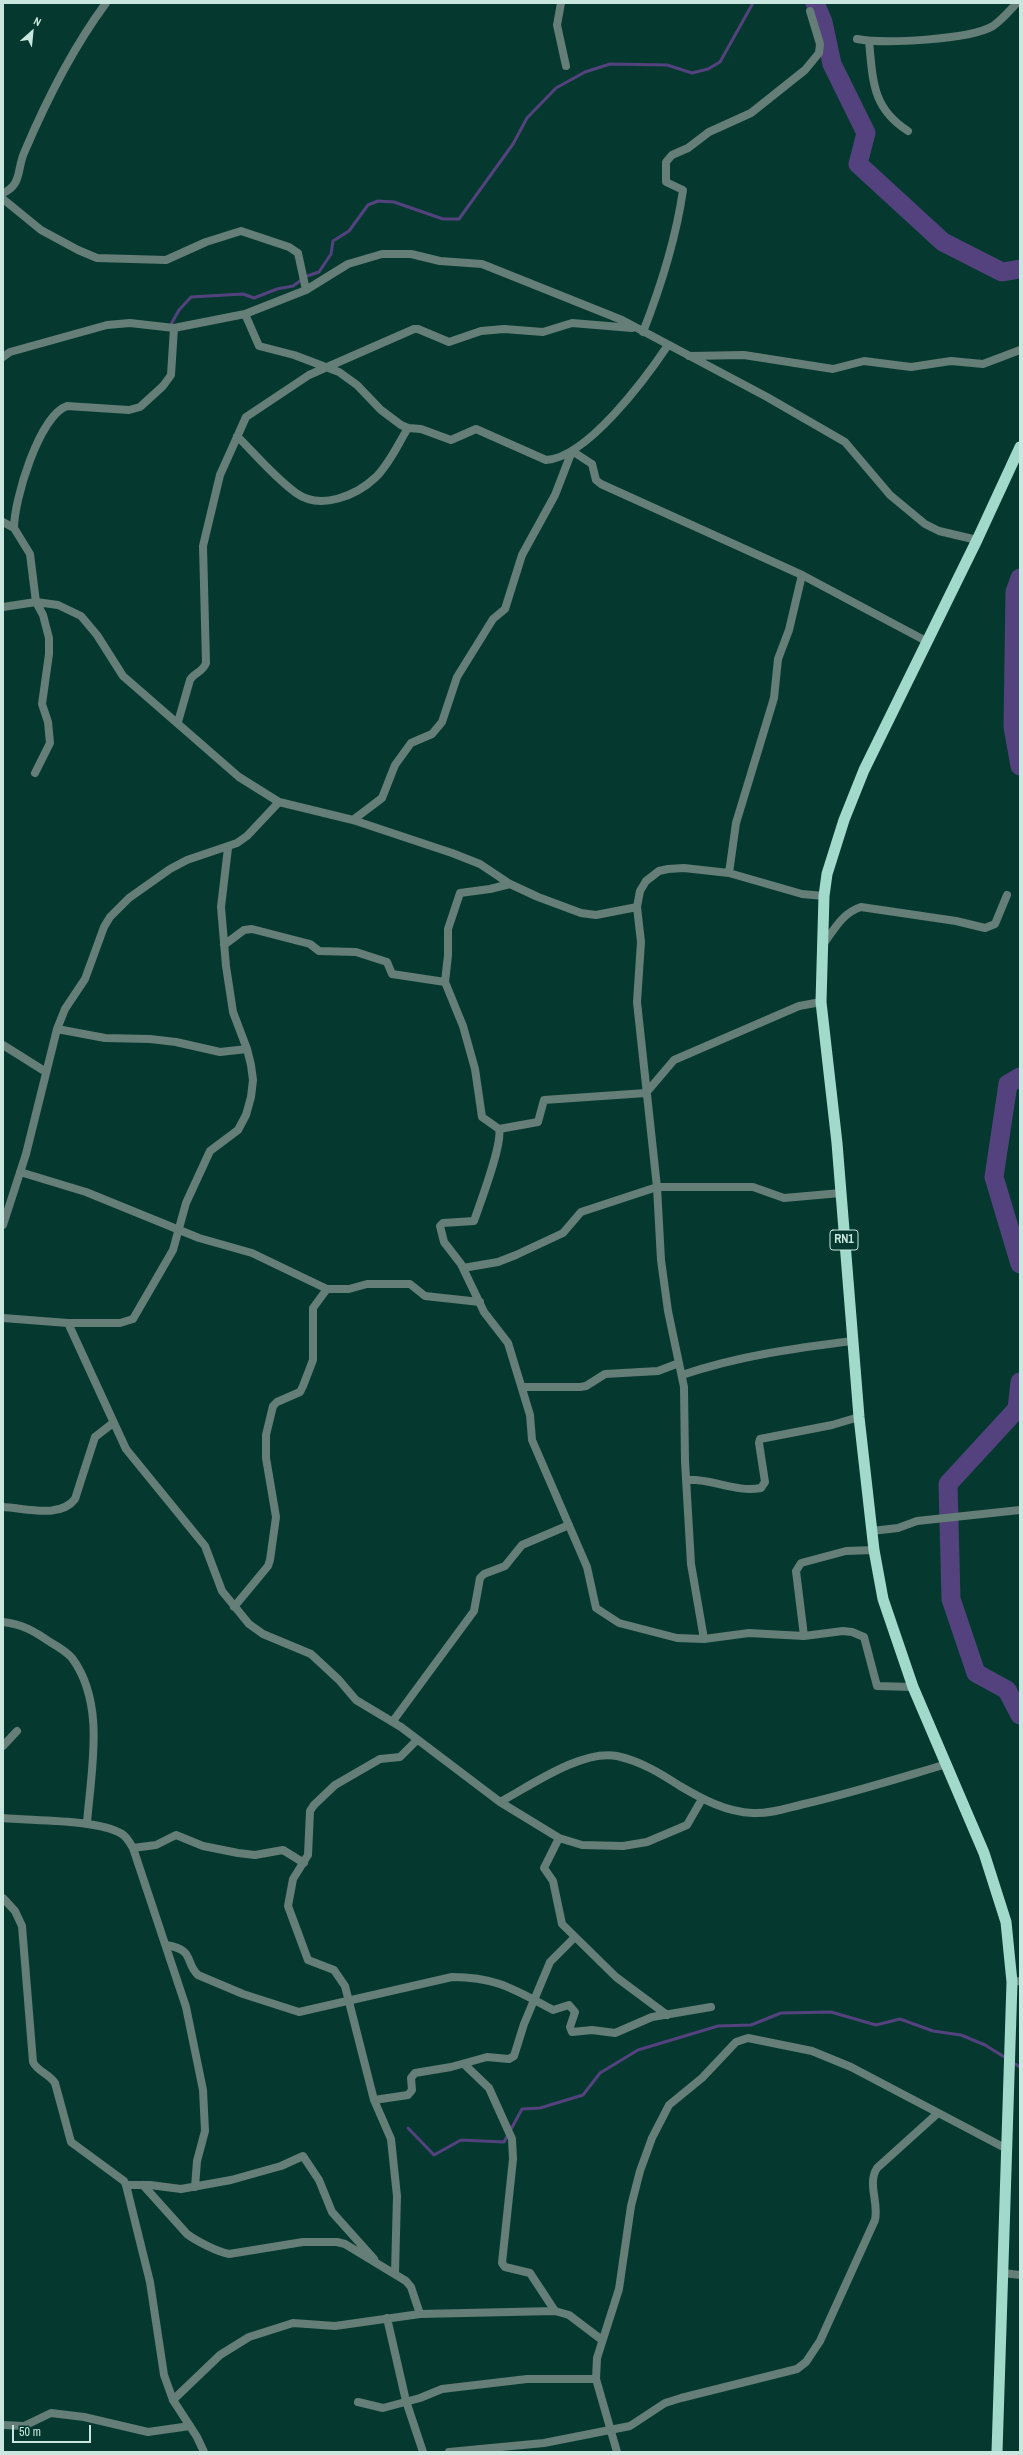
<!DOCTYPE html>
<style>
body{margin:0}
#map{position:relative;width:1023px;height:2455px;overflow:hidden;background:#05392f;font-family:"Archivo Narrow",sans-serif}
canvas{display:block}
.frame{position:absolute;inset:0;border:4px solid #c9e7de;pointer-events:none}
.north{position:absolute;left:12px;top:12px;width:40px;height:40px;-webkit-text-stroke:3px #05392f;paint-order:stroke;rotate:27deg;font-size:11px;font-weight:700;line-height:16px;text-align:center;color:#c9e7de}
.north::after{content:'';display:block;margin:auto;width:14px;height:18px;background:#c9e7de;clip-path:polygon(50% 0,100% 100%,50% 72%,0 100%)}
.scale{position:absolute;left:12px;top:2425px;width:79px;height:18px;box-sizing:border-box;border:2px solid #c9e7de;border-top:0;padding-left:5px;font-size:12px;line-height:14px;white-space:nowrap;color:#c9e7de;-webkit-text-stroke:3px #05392f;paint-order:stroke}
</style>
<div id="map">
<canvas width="1023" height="2455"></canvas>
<div class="frame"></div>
<div class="north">N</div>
<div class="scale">50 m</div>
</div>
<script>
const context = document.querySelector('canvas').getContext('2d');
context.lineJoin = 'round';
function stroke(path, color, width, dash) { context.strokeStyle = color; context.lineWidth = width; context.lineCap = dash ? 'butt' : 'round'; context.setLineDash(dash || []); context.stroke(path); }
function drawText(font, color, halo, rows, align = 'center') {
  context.font = font + ' "Archivo Narrow",sans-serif'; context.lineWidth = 3; context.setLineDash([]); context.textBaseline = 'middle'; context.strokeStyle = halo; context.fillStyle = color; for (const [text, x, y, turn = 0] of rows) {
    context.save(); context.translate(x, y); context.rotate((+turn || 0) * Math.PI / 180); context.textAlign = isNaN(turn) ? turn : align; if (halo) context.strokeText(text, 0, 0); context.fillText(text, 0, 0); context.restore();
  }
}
stroke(new Path2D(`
 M170,326L179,310L191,297L243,294L254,298L277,289L293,286L307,276L319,272L331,254L333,241L349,231L368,205L378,201L394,202L443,219H459L513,144L527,118L556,88L585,72L610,64L667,65L692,73L708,69L720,62L753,3
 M1012,2062L1020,2067
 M408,2128L434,2155L461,2140L504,2142L522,2109L540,2108L583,2095L600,2073L638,2050L718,2026L751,2025L781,2013L831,2012L876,2025L900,2019L933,2031L961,2035L985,2045L1006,2058`), '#54427e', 3);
stroke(new Path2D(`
 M815,3L823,22L832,64L866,133L858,164L943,242L1002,272L1020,269
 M1020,578L1015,592L1013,727L1020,766
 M1020,1077L1008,1084L994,1177L1020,1264
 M1020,1382L1017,1409L948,1484L951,1599L976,1673L1007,1690L1020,1715`), '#54427e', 19);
stroke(new Path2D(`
 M561,3L557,25L566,66
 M857,39C884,44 969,40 993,26C1002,20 1010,10 1017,3
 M869,41C873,81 872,108 908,131
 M3,193C22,185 17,169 24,153C46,101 72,49 106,3
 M3,199L41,230L78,250L97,258L166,260L206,242L241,231L289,247L298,253L306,290
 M245,314L259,346L294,355L339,372L357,385L381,410L401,425L408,428L421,429L451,440L476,429L546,460C587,458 646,378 668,345
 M643,332C661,286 676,239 683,190L666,182V162L672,155L688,148L709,132L751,113L805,70L819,53L820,44L810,11
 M689,356L744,355L833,369L864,361L911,367L951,361L983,364L1020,350
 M3,357L10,352L107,325L130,323L174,328L245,314L306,290L348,264L382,254H411L440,261L482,264L622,320L767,397L845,442L890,495L925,524L939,531L977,540
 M237,436C256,455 275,478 296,493C321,511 357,495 376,477C390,463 398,444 408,428
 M572,451L592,464L596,480L601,484L802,575L926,641
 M3,522L14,528L30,554L36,602L43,615L49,638V654L42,704L48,722L50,743L35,773
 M14,528C14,500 39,416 67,406L129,410L140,407L163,386L171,375L174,328
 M3,607L36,602L58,605L81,616L97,635L123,676L239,777L279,802L353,820L452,853L480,864L510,884L538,897L581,913L596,915L637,907L640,891L646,881L659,871L668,869L684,868L729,873L802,894L824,896
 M178,722L190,680C194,673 203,672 206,663L203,546L220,475L246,417L309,375L414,329H418L449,342L481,331L504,329L543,332L572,323L632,328
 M353,820L382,798L395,765L411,743L432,734L442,722L457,677L493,619L505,609L522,555L555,495L572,451
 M729,873L736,823L774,698L778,659L789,630L802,575
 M510,884L490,889L460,893L448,929V955L445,982L463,1026L475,1069L482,1117L499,1129C503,1144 480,1203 474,1221L443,1223L440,1226L444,1242L461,1264L484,1312L508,1343L530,1415L532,1440L587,1567L596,1608L619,1623L677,1638L704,1639L749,1633L804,1636L843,1631L852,1632L864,1637L877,1686L913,1687
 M637,907L641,942L637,1002L657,1187L661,1260L668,1311L684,1387L685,1461L691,1564L704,1639
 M224,945L244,930L252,929L310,944L319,951L356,952L387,962L392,974L445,982
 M822,946C834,930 842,913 861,907L956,921L985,928L995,924L1007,895
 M57,1029L105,1038L150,1039L176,1042L220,1052L247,1049
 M3,1045L46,1072
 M499,1129L538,1122L544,1100L646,1093L674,1060L799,1006L821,1002
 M20,1172L86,1192L199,1238L252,1253L327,1289H349L367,1284H410L425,1296L480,1302
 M3,1225L26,1154L57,1029L65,1009L85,979L104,927L110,917L129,898L170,869L187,860L237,843L247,836L279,802
 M463,1268L498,1262L516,1255L563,1233L581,1212L657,1187H753L784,1198L841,1193
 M3,1318L68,1323L126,1449L205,1546L222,1591L249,1624L263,1634L311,1654L339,1680L356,1700L401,1727L500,1802C530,1786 582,1749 617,1756C640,1761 660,1773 680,1786C702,1799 726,1812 753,1813C770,1814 787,1808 804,1804C852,1793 899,1778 947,1764
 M68,1323H120L133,1319L173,1250L186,1203L210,1151L238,1130L246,1115L251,1097L253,1080L251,1065L247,1049L233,1012L226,966L221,907L228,848
 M682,1375C738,1356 795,1348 853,1341
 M522,1387H580L586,1386L605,1374L658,1371L679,1363
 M686,1480C711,1478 736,1493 761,1488L765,1482L759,1443L760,1439L832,1425L859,1417
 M3,1507C25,1508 60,1519 75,1499L95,1437L113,1423
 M872,1531L898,1528L917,1521L1020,1510
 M234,1607L268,1566L270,1560L276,1517L266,1458V1435L273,1406L277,1402L300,1392L303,1386L313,1360V1308L327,1289
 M3,1622C22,1624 34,1631 50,1642C57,1646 66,1651 72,1658C106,1704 91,1770 87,1823
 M804,1636L796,1571L801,1563L846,1551L874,1550
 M393,1721L474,1611L480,1578L484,1574L505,1566L522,1545L569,1525
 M3,1746L17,1731
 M500,1802L559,1838L582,1845L623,1846L647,1842L687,1825L702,1799
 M3,1818C33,1821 98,1819 122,1834C127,1837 130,1843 133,1848L186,2007L203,2090L205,2131L197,2161L195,2187
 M559,1838L544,1868L553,1881L562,1924L616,1977L667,2015
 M133,1848L156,1845L176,1835L203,1846L238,1853L255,1855L283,1850L304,1863
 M3,1898L15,1911L22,1926L33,2062C37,2071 49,2074 55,2083L71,2142L124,2181L126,2185L150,2282L164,2375L173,2400L197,2437L204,2452
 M166,1945C196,1950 184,1962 198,1975L243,1994L299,2012L452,1977C497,1977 515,1990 553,2010L569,2005L575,2012L570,2027L572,2032L592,2030L615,2033L652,2017L711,2007
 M1012,1982L1020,1981
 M464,2064L489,2088L512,2139L513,2159L502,2263L505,2267L530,2273L555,2311
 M374,2100L408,2095L412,2090L411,2078L415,2073L451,2067L487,2057L509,2059L514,2056L524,2024L550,1962L574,1938
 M126,2185H150L181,2189L231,2180L281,2166L303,2156L319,2180L332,2212L374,2259
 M143,2185L187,2234C196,2241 218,2252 229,2254L303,2242H337L345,2244L406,2281L411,2287L420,2314
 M395,2273L397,2196L391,2139L374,2100L345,1986L334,1970L308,1960L288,1906L293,1879L308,1855L310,1811L314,1805L335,1785L380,1759L400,1757L417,1740
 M1003,2273L1020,2275
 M387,2318L406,2401L423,2452
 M173,2400L220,2355L249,2337L293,2323L335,2326L420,2314L555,2311L569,2315L602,2340
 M358,2402L383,2408L420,2398L442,2389L527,2379H596
 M3,2425L24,2426L51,2413L84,2417L148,2432L190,2426
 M449,2452L544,2443L630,2426L665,2403L681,2398L797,2369L806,2362L820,2341L875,2220C879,2202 867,2184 877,2168L938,2113
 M617,2452L596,2379L597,2358L619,2289L631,2206L640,2171L652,2138L669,2105L702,2078L736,2042L748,2038L812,2051L851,2067L1005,2148`), '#657e77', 8);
stroke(new Path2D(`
 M997,2452L1012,1982L1006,1922L984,1853L913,1687L883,1599L874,1550L859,1417L837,1143L821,1002L824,896L827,874L844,820L864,770L977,540L1020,447`), '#a1dacb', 11);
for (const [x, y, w] of [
 [844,1240,28]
]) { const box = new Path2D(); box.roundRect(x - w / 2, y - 10, w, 20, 3); context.fillStyle = '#05392f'; context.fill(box); stroke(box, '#c9e7de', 1); }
drawText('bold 12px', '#c9e7de', null, [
 ["RN1",844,1240]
]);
</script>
